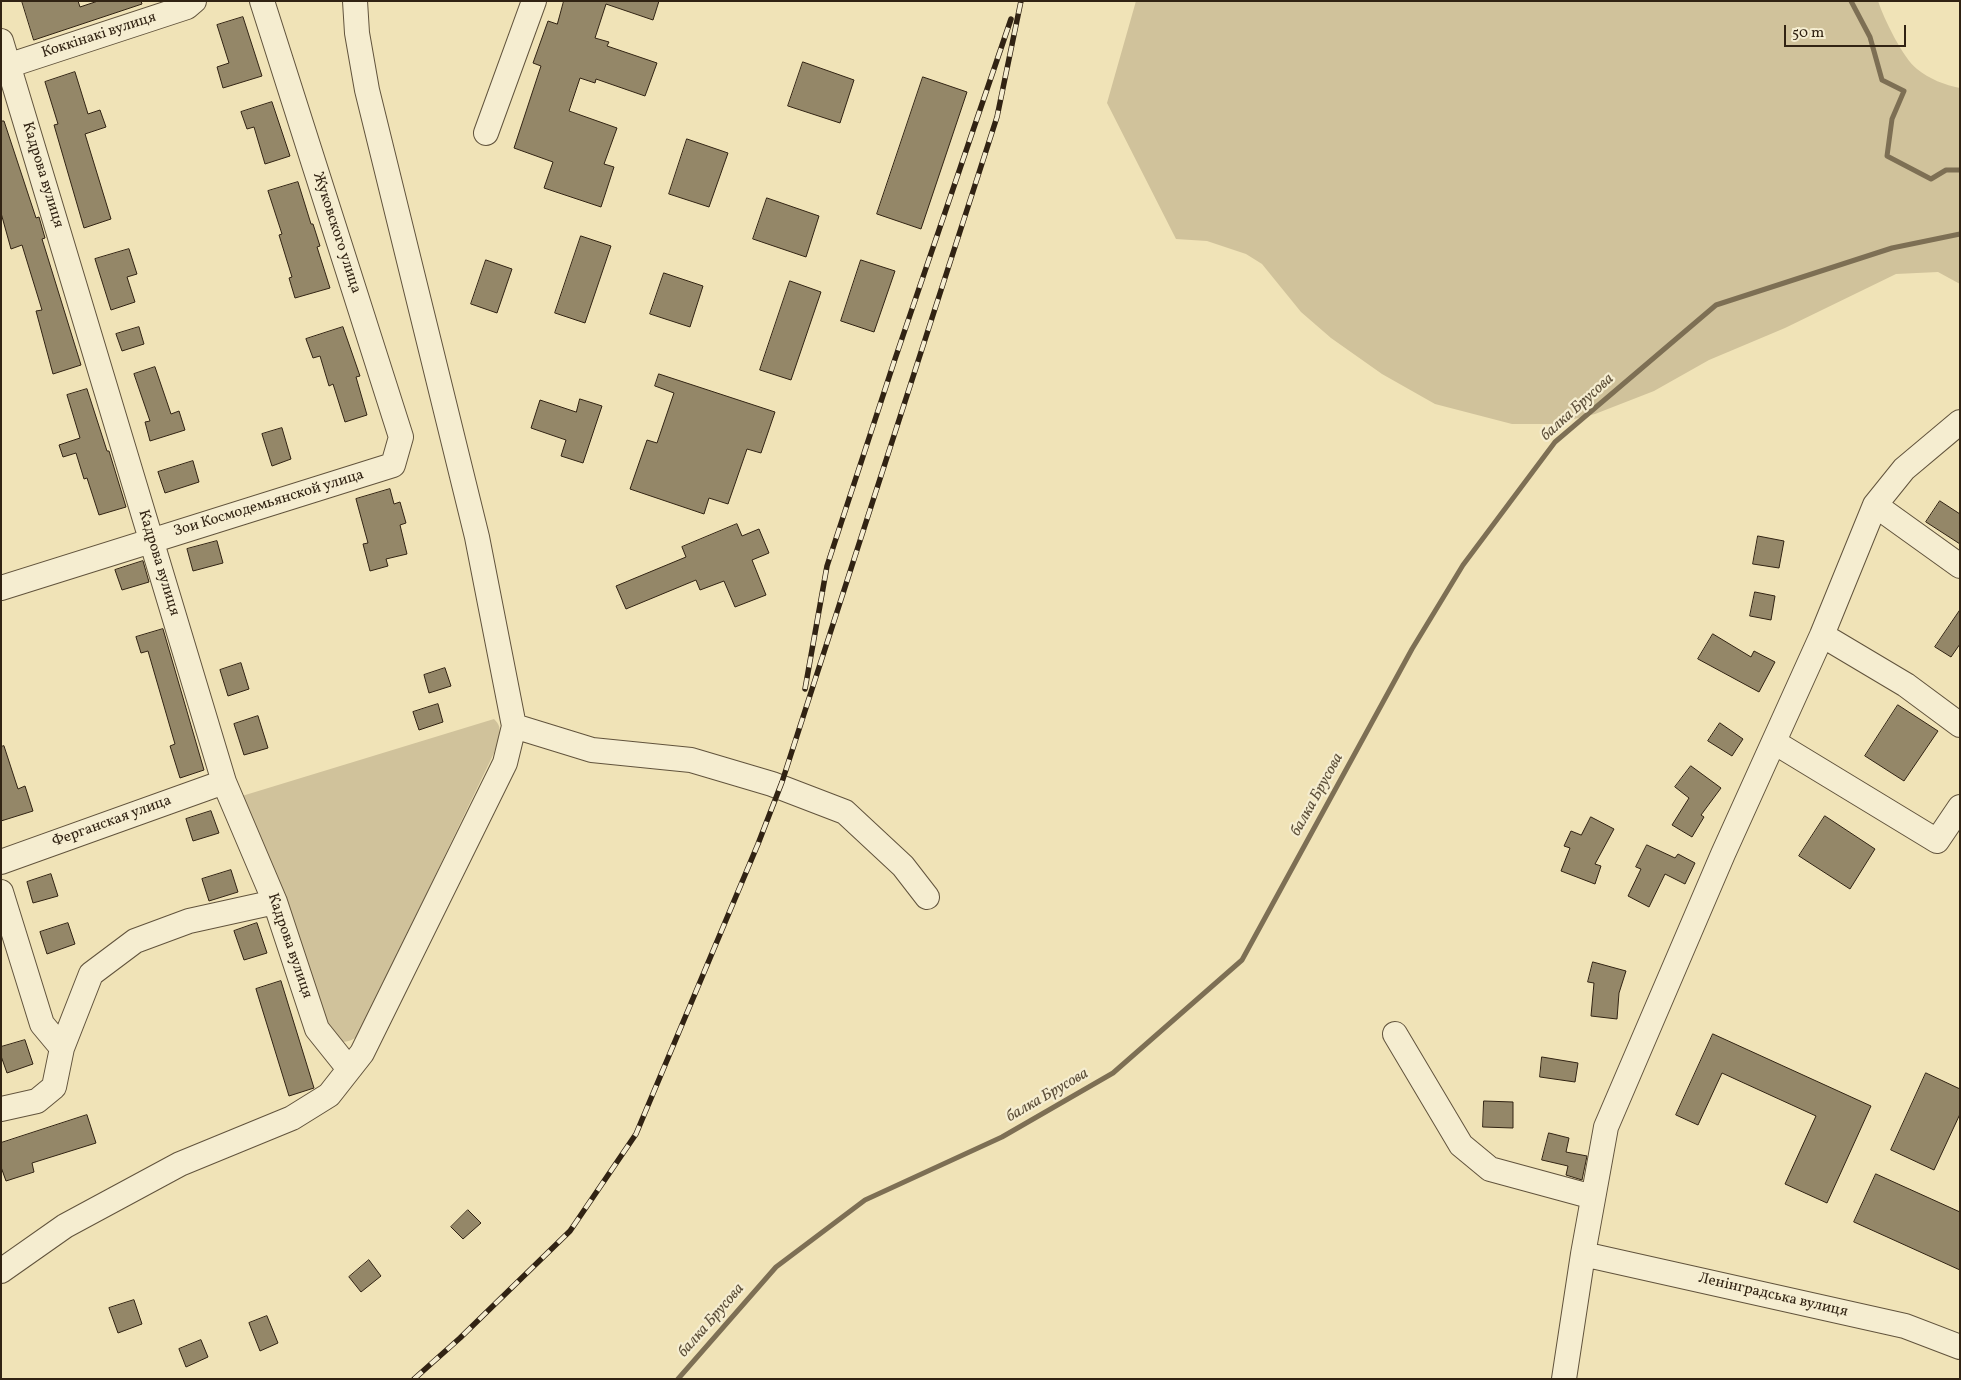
<!DOCTYPE html>
<meta charset="utf-8">
<style>
body{margin:0}
#map{position:relative;width:1961px;height:1380px;overflow:hidden;background:#f0e3b7;font-family:Vollkorn,serif}
canvas{display:block}
.frame{position:absolute;inset:0;border:2px solid #312313;pointer-events:none}
.scale{position:absolute;left:1784px;top:25px;width:122px;height:22px;box-sizing:border-box;border:2px solid #312313;border-top:0;padding-left:6px;font-size:15px;line-height:18px;white-space:nowrap;color:#312313;-webkit-text-stroke:4px #f5edd0;paint-order:stroke}
</style>
<div id="map">
<canvas width="1961" height="1380"></canvas>
<div class="frame"></div>
<div class="scale">50 m</div>
</div>
<script>
const context = document.querySelector('canvas').getContext('2d');
context.lineJoin = 'round';
function fill(path, color) { context.fillStyle = color; context.fill(path, 'evenodd'); }
function stroke(path, color, width, dash) { context.strokeStyle = color; context.lineWidth = width; context.lineCap = dash ? 'butt' : 'round'; context.setLineDash(dash || []); context.stroke(path); }
function drawText(font, color, halo, rows, align = 'center') {
  context.font = font + ' Vollkorn,serif'; context.lineWidth = 4.5; context.setLineDash([]); context.textBaseline = 'middle'; context.strokeStyle = halo; context.fillStyle = color; for (const [text, x, y, turn = 0] of rows) {
    context.save(); context.translate(x, y); context.rotate((+turn || 0) * Math.PI / 180); context.textAlign = isNaN(turn) ? turn : align; if (halo) context.strokeText(text, 0, 0); context.fillText(text, 0, 0); context.restore();
  }
}
fill(new Path2D(`
 M1136,1H1878C1884,19 1903,58 1917,69C1929,79 1945,85 1960,88V284L1938,272L1896,274L1785,328L1709,360L1654,391L1595,414L1554,424H1512L1435,404L1382,374L1331,338L1301,312L1262,264L1246,254L1207,241L1176,239L1107,103Z
 M494,719C505,729 498,740 494,753L358,1036C349,1043 343,1043 333,1039L242,796Z`), '#d0c29b');
stroke(new Path2D(`
 M1851,1L1870,37L1882,80L1904,91L1892,119L1887,156L1931,179L1946,170H1960
 M678,1379L776,1267L865,1200L1002,1137L1113,1073L1242,960L1412,649L1463,565L1555,442L1716,305L1892,248L1960,234`), '#7d6f54', 5);
const building = new Path2D(`
 M22,1H78L80,7L98,1H141L142,4L34,40Z
 M564,1H659L653,20L606,4L595,38L609,42L607,46L657,63L645,96L596,79L595,83L580,78L569,111L617,128L604,164L614,167L601,207L544,188L553,162L514,148L541,66L533,63L548,21L557,24Z
 M243,17L262,76L223,88L217,67L229,63L217,25Z
 M803,62L854,80L840,123L788,106Z
 M75,72L88,114L100,110L106,127L85,134L111,219L84,228L54,125L58,124L45,82Z
 M923,77L967,92L921,229L877,214Z
 M272,102L290,156L265,164L254,127L247,129L241,112Z
 M1,121H4L36,218L39,217L45,238L42,239L81,365L53,374L36,311L42,310L22,245L11,249L1,213Z
 M687,139L728,153L709,207L669,194Z
 M298,182L311,224H313L320,246L317,247L330,288L295,298L289,278L292,277L279,235L282,234L268,191Z
 M767,198L819,216L806,257L753,239Z
 M581,236L611,246L585,323L555,313Z
 M129,249L137,274L127,277L135,302L111,310L95,259Z
 M486,260L512,269L497,313L471,304Z
 M861,260L895,271L874,332L841,321Z
 M664,273L703,286L690,327L650,314Z
 M790,281L821,292L791,380L760,370Z
 M139,327L144,344L122,351L116,334Z
 M343,327L360,376L356,377L367,415L345,422L333,384L329,386L320,356L313,358L306,339Z
 M155,367L171,414L179,411L185,430L150,441L145,422L150,421L134,374Z
 M659,374L775,412L761,453L747,449L728,504L709,498L704,514L630,489L647,440L657,443L674,393L655,386Z
 M87,389L107,451H109L126,507L99,515L87,478L84,479L76,453L63,457L59,445L80,438L67,395Z
 M580,399L602,406L583,463L561,456L566,440L531,428L540,400L576,412Z
 M282,428L291,459L272,466L262,434Z
 M193,461L199,482L165,493L158,472Z
 M390,489L394,504L400,502L406,523L400,525L407,554L386,559L388,566L370,571L363,544L368,543L356,499Z
 M1940,501L1960,514V544L1926,522Z
 M737,524L742,536L759,529L769,553L752,560L766,595L735,607L724,581L700,590L696,580L626,609L616,586L686,557L682,547Z
 M1758,536L1784,541L1779,568L1753,564Z
 M217,541L223,563L193,571L187,549Z
 M143,561L149,582L122,590L115,570Z
 M1755,592L1775,596L1771,620L1750,616Z
 M1960,610V644L1951,657L1935,647Z
 M163,629L204,770L180,778L170,746L175,744L148,651L141,653L136,637Z
 M1713,634L1751,657L1754,651L1775,662L1759,692L1698,659Z
 M241,663L249,689L228,696L220,670Z
 M445,668L451,686L429,693L424,675Z
 M438,704L443,722L419,730L413,712Z
 M1898,705L1938,731L1904,781L1865,756Z
 M258,716L268,748L244,755L234,724Z
 M1720,723L1743,739L1732,756L1708,741Z
 M4,746L18,789L25,786L33,811L1,821V747Z
 M1691,766L1721,788L1701,815L1704,817L1692,837L1672,825L1689,798L1675,787Z
 M211,811L219,833L193,841L186,819Z
 M1825,816L1875,849L1850,889L1799,856Z
 M1591,817L1614,829L1595,864L1601,866L1595,884L1561,871L1570,848L1564,846L1571,831L1581,835Z
 M1647,845L1675,858L1678,854L1695,863L1685,884L1665,874L1649,907L1628,896L1641,869L1636,867Z
 M231,870L238,892L209,901L202,879Z
 M51,874L58,896L33,903L27,882Z
 M68,923L75,944L47,954L40,932Z
 M257,923L267,953L244,960L234,931Z
 M1593,962L1626,971L1619,993L1617,1019L1591,1016L1594,983L1588,982Z
 M281,981L314,1088L289,1096L256,989Z
 M1713,1034L1871,1106L1827,1203L1785,1184L1816,1116L1722,1073L1698,1125L1676,1115Z
 M25,1040L33,1064L7,1073L1,1056V1047Z
 M1542,1057L1578,1063L1575,1082L1540,1077Z
 M1926,1073L1960,1089V1114L1934,1170L1891,1150Z
 M1484,1101L1513,1102V1128L1483,1127Z
 M87,1115L96,1143L32,1163L34,1172L6,1181L1,1167V1143Z
 M1549,1133L1569,1138L1566,1152L1587,1156L1582,1180L1566,1175L1568,1166L1542,1160Z
 M1876,1174L1960,1212V1270L1854,1222Z
 M468,1210L481,1223L463,1239L451,1227Z
 M369,1260L381,1276L361,1292L349,1277Z
 M134,1300L142,1324L118,1333L109,1308Z
 M267,1316L278,1343L260,1351L249,1323Z
 M201,1340L208,1357L186,1367L179,1349Z`);
fill(building, '#948768');
stroke(building, '#312313', 1);
const minor = new Path2D(`
 M1,41L224,782L275,902L317,1029L349,1069
 M1,68L187,7L194,1
 M486,133L534,1
 M1875,505L1960,566
 M1,588L393,465L401,437L262,1
 M1822,635L1906,685L1960,725
 M514,726L592,750L691,760L772,784L845,812L903,866L927,897
 M1774,742L1937,841L1960,807
 M1,862L224,782
 M1,892L42,1024L62,1048
 M1395,1034L1461,1145L1490,1169L1593,1197
 M1,1109L37,1101L54,1087L62,1048L91,974L135,941L189,921L275,902
 M1583,1254L1905,1326L1960,1347
 M1,1271L65,1226L180,1164L292,1118L329,1095L362,1053L505,763L514,726L477,537L367,90L357,33L355,1
 M1564,1379L1583,1254L1606,1127L1723,854L1822,635L1875,505L1904,469L1960,422`);
stroke(minor, '#61533c', 26);
stroke(minor, '#f5edd0', 24);
const rail = new Path2D(`
 M805,689L827,566L895,359L1011,19
 M414,1379L460,1338L570,1231L636,1134L758,844L782,782L997,117L1021,1`);
stroke(rail, '#312313', 5.5);
stroke(rail, '#f5edd0', 4, [11]);
drawText('15px', '#312313', '#f5edd0', [
 ["Коккінакі вулиця",99,36,-18],
 ["Кадрова вулиця",42,175,73],
 ["Жуковского улица",336,233,72],
 ["Зои Космодемьянской улица",269,504,-17],
 ["Кадрова вулиця",158,563,73],
 ["Ферганская улица",112,822,-20],
 ["Кадрова вулиця",289,946,71],
 ["Ленінградська вулиця",1773,1296,13]
]);
drawText('italic 16px', '#5d4f39', '#f5edd0', [
 ["балка Брусова",1578,408,-42],
 ["балка Брусова",1318,795,-61],
 ["балка Брусова",1048,1096,-30],
 ["балка Брусова",712,1321,-49]
]);
</script>
